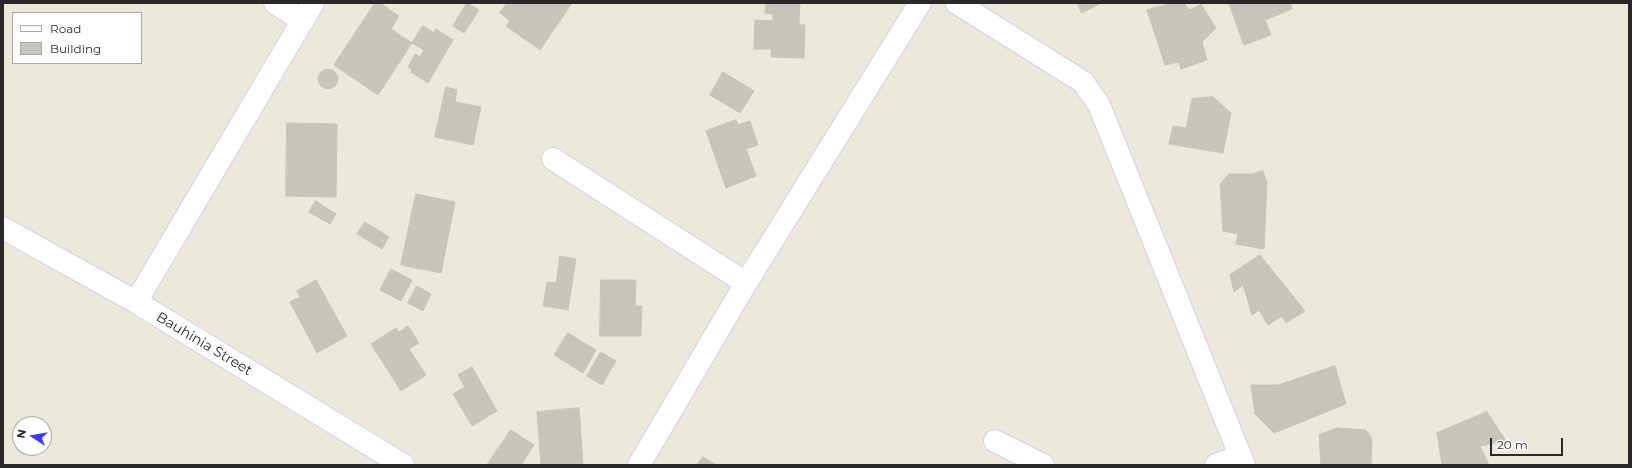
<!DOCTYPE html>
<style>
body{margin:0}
#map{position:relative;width:1632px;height:468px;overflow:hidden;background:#ece9db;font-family:Montserrat,sans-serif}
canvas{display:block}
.frame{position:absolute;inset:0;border:4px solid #292929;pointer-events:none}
.legend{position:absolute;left:12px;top:12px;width:130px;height:52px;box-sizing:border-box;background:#fff;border:1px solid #a9a9a9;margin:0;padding:5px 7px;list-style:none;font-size:12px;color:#292929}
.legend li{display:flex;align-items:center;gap:8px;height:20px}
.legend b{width:20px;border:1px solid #a9a9a9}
.north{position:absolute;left:12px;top:416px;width:40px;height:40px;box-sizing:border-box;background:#fff;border:1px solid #a9a9a9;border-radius:50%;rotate:282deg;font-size:11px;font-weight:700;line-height:16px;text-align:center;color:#292929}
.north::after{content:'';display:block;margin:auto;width:14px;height:18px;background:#3e35fe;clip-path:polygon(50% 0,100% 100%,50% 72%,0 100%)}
.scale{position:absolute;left:1490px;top:438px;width:73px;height:18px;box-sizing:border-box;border:2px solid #292929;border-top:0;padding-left:5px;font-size:12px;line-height:14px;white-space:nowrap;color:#292929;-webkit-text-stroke:3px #fff;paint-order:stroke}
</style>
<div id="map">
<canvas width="1632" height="468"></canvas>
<div class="frame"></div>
<ul class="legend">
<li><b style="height:5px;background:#fff"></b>Road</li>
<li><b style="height:11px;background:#c7c5ba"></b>Building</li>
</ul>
<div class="north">N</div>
<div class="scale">20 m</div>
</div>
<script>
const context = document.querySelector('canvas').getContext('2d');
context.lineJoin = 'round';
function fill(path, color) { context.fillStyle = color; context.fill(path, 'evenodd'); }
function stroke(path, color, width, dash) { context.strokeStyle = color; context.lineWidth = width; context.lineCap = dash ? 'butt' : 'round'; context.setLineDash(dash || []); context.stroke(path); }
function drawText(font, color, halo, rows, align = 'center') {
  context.font = font + ' Montserrat,sans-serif'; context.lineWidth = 3; context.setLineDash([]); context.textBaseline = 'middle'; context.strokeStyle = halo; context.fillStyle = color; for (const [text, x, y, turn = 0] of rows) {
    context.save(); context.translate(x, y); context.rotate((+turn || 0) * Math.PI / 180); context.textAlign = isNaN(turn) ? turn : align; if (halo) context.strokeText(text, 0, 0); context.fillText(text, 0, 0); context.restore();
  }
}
const building = new Path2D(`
 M375,3H380L399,16L391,29L412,43L378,95L334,65Z
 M467,3L479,10L464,33L453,26Z
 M507,3H572L540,50L506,26L510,21L500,13Z
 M766,3H800L799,25H805L804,58L771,57V49H754L755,20L773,21V14L765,13Z
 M1077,3H1101L1082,13Z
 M1172,3H1184L1190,10L1201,4L1216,28L1202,42L1207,60L1181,69L1179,62L1165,65L1147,10Z
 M1229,3H1290L1292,9L1265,20L1271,35L1244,45Z
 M423,26L434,33L436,29L453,40L428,83L411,72L412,69L408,67L415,54L420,57L424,50L412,43Z
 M318 79a10 10 0 1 1 20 0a10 10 0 1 1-20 0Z
 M723,72L754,91L740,113L710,95Z
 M446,87L457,90L455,102L481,107L473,145L435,137Z
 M1213,97L1231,113L1223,153L1169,144L1173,126L1186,128L1192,99Z
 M736,120L738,125L750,121L758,145L746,149L756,176L726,188L706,131Z
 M287,123L337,124L336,197L286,196Z
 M1263,171L1267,183L1264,249L1236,244L1238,234L1223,231L1220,184L1229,174H1252Z
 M416,194L455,202L441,273L401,265Z
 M316,201L336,214L330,224L309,212Z
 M365,222L389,237L382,249L357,234Z
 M1260,255L1305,311L1286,323L1282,316L1268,325L1259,310L1252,315L1243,285L1234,292L1230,275Z
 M560,256L576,259L568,310L543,306L547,282L556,283Z
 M391,269L412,280L401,301L380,290Z
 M316,280L347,336L317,353L290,302L300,297L297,291Z
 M601,280H636L635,306H642L641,336H600Z
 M417,286L431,294L423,311L408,303Z
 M408,326L419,343L409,349L426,375L401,391L371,344L396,328L399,332Z
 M568,333L596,350L583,373L554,355Z
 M601,352L616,361L602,385L587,376Z
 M1335,366L1346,404L1274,433L1255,414L1251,385H1278Z
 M472,367L497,411L472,426L453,394L465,387L458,375Z
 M579,408L583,464L541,465L537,412Z
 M1487,412L1506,441L1480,446L1489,465H1442L1437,433Z
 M1337,428L1366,430L1372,439L1371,465H1321L1319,435Z
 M511,430L534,445L521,465H487Z
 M703,457L716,465H697Z`);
fill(building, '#c7c5ba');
stroke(building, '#c7c5b4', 1);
const minor = new Path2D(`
 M275,3L303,21
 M957,3L1083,82L1099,105L1244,465
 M553,159L746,283
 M3,228L136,302L403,465
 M136,302L313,3
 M995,441L1043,465
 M639,465L746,283L920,3
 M1216,465L1240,456`);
stroke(minor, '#d1d0e3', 24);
stroke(minor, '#fff', 22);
drawText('14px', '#292929', '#fff', [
 ["Bauhinia Street",204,344,31]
]);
</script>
